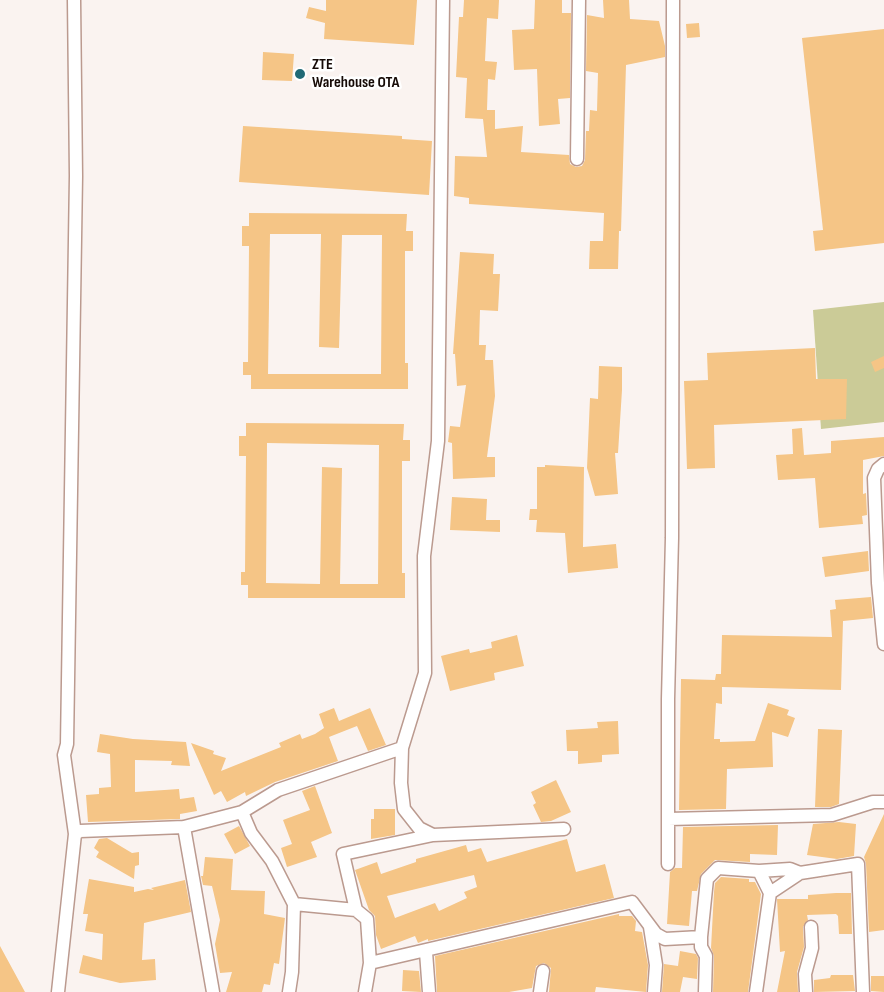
<!DOCTYPE html>
<style>
body{margin:0}
canvas{display:block;background:#faf3f0}
</style>
<canvas width="884" height="992"></canvas>
<script>
const context = document.querySelector('canvas').getContext('2d');
context.lineJoin = 'round';
function fill(path, color) { context.fillStyle = color; context.fill(path, 'evenodd'); }
function stroke(path, color, width, dash) { context.strokeStyle = color; context.lineWidth = width; context.lineCap = dash ? 'butt' : 'round'; context.setLineDash(dash || []); context.stroke(path); }
function drawText(font, color, halo, rows, align = 'center') {
  context.font = font + ' "Sofia Sans Condensed",sans-serif'; context.lineWidth = 5; context.setLineDash([]); context.textBaseline = 'middle'; context.strokeStyle = halo; context.fillStyle = color; for (const [text, x, y, turn = 0] of rows) {
    context.save(); context.translate(x, y); context.rotate((+turn || 0) * Math.PI / 180); context.textAlign = isNaN(turn) ? turn : align; if (halo) context.strokeText(text, 0, 0); context.fillText(text, 0, 0); context.restore();
  }
}
fill(new Path2D(`
 M884,302V422L821,429L813,310Z`), '#cbcb97');
fill(new Path2D(`
 M326,0H417L414,45L324,39L325,23L306,18L309,7L326,11Z
 M464,0H499L498,19L487,18L485,61L497,62L495,80L488,79L487,110H495V129L523,126L521,152L569,155L570,164L576,167L582,166L585,160L586,131H589L590,110L597,111L598,73L586,71L587,15L604,18L603,0H629L630,19L659,21L665,46V57L626,65L621,231H619L618,269H589L590,241H603L604,213L469,204V198L454,196L455,156L487,157L483,119L465,118L467,78L456,77L459,17H463Z
 M535,0H562V13H571L570,98L558,99L560,124L539,126L537,69L514,70L512,30L534,29Z
 M699,23L700,37L687,38L686,24Z
 M884,29V243L815,251L813,231L823,230L802,38Z
 M263,52L294,54L292,81L262,80Z
 M243,126L402,136V139L432,141L429,195L239,182Z
 M249,213L407,214L406,231H413V251H405V363H408V389H251V375H243V362H248L249,246H242V226H249ZM270,234H321L319,347L339,348L342,235H382L381,374H268Z
 M460,252L494,254L493,274H500L498,311L480,310L479,345H486L485,360H493L495,396L487,457H495V477L453,479L452,443L448,442L450,426L460,427L466,385L457,386L455,354H453Z
 M815,348L816,379H847L846,419L714,425L715,468L687,469L684,381L708,380L707,353Z
 M884,356V368L875,372L871,362Z
 M599,366L622,367V390L618,453H615L618,494L595,496L587,468L590,398L598,399Z
 M246,423L404,424L403,440H410V461H402V573H405V598H248V585H241V572H245L246,456H239V436H246ZM267,443L379,445L378,584H340L342,468L322,467L320,584L266,583Z
 M802,428L804,455L831,453V441L884,437V456L863,460V494L866,493L867,515L862,516L863,524L819,528L815,478L778,480L776,455L793,454L792,429Z
 M545,465L584,467L583,547L616,544L618,568L568,573L565,533L536,532L537,520H529L530,509H537V467H545Z
 M452,497L487,499L486,520H500V532L450,530Z
 M868,551L869,571L825,577L822,557Z
 M871,597L873,618L843,621L841,690L722,687V704L716,703L714,739H720V742L755,741L768,703L789,710L787,715L795,718L788,737L772,732L773,767L727,769L726,809L679,810L681,679L715,680L716,674H721L722,635L832,637L830,610L836,609L835,600Z
 M517,635L524,666L494,673L495,680L450,691L441,656L469,649L470,653L492,648L491,642Z
 M334,708L339,721L370,708L386,745L368,751L357,726L329,737L338,761L275,782L246,796L245,792L227,802L221,791L214,795L191,743L214,751L213,754L226,758L221,771L281,747L279,743L300,734L302,739L315,734L324,728L319,714Z
 M618,721L619,754L602,755V762L578,764V751H567L566,730L598,728L597,722Z
 M818,729L842,730L839,804L831,807H815Z
 M100,734L133,739L186,742L190,766L171,765L172,761L135,760V792L179,789L180,799L194,797L197,811L180,814V819L88,822L86,795L99,794V788L111,787L110,754L97,752Z
 M556,780L571,812L551,821L541,822L533,805L536,803L531,792Z
 M315,786L332,833L311,842L317,857L287,867L281,848L292,844L283,820L310,810L302,791Z
 M374,809H395V835L371,839V819H374Z
 M884,814V930L869,932L866,864L864,857Z
 M839,822L856,824L854,856L837,859L807,855L813,824Z
 M778,825L777,855L750,854V862L715,860L701,874L697,891H692L689,926L667,924L670,872L675,868H682L683,827Z
 M239,826L250,846L235,854L224,834Z
 M107,838L132,853L139,852V865L135,866L134,879L96,857L99,852L94,848L99,839Z
 M567,839L576,872L605,864L614,898L428,941V939L418,943L415,936L381,949L376,935L375,916L369,910L355,870L377,862L381,874L416,862V859L466,845L468,852L481,848L487,862ZM474,875L477,887L464,892L467,898L439,911L435,903L395,918L387,896Z
 M205,857L233,859L231,890L265,891L264,914L285,918L279,964L274,963L270,985L264,984L262,992H226L232,972L220,973L215,944L220,920L212,886L203,885L201,876H203Z
 M721,877L749,879V882H755L761,894L748,992H713L714,956L711,948L714,892L715,883Z
 M89,879L134,887V892L148,889L154,890L151,888L185,880L191,912L144,923L142,960L155,959L156,980L120,983L79,973L83,955L102,960L103,934L85,931L88,914H83Z
 M836,893H851L852,934H839L838,916L836,914L807,915L808,920L803,927L804,947L797,972L798,992H777L785,951L780,952L777,899H808V895Z
 M619,914V916H632L636,921L635,931L642,932L648,965L646,992L596,987L595,992H549L551,968L544,963L536,966L532,988L509,992H437L435,956Z
 M0,946L25,992H0Z
 M680,951L696,954L698,958L697,979L683,977L680,992H662L664,964L678,966Z
 M403,970L419,971L421,992L402,991Z
 M831,975H853L855,991L814,992V980L830,978Z
 M871,976H884V992L871,991Z`), '#f5c586');
const minor = new Path2D(`
 M74,0L76,176L67,744L64,755L75,834
 M443,0L438,441L424,556L425,673L402,748L401,783L404,809L419,828L433,835L564,829
 M577,159L579,0
 M884,464L878,469L874,478L878,583L884,644
 M668,819L832,815L873,802H884
 M184,827L213,992
 M668,864V699L672,538L673,0
 M759,871L770,893L800,873L858,864L863,992
 M294,904L272,861L251,833L242,812L278,790L402,748
 M356,910L343,854L433,835
 M650,927L656,965L654,992
 M701,937L707,879L718,868L759,871L790,869L800,873
 M426,952L429,992
 M370,963L632,902L656,934L665,939L701,937V947L706,956L705,992
 M58,992L75,834L80,831L184,827L242,812
 M289,992L292,972L294,904L356,910L367,919L370,963L365,992
 M540,992L543,971
 M756,992L770,893
 M806,992L805,974L812,948L811,927`);
stroke(minor, '#bb9a8f', 15);
stroke(minor, '#fff', 12);
for (const [x, y, r, color] of [
 [300,74,6,"#216a76"]
]) { const dot = new Path2D(); dot.arc(x, y, r, 0, 2 * Math.PI); context.fillStyle = color; context.fill(dot); stroke(dot, '#fff', 2); }
drawText('bold 16px', '#160b07', '#fff', [
 ["ZTE",312,65],
 ["Warehouse OTA",312,83]
], 'left');
</script>
